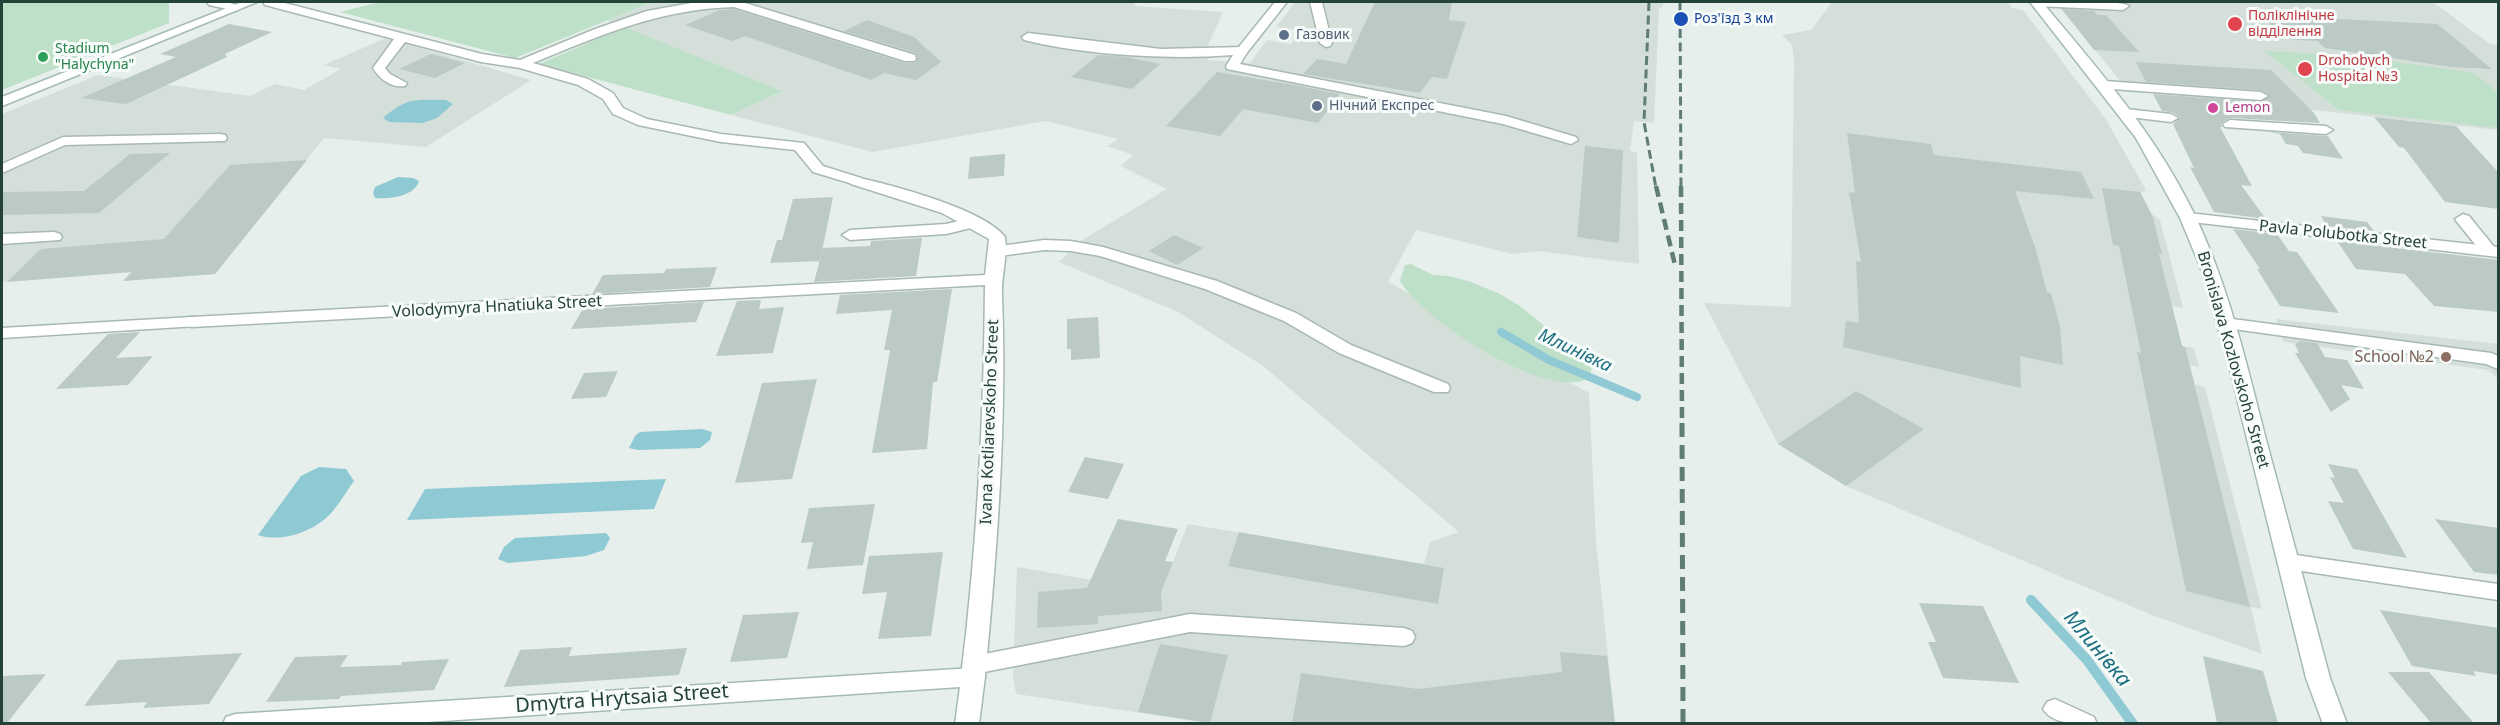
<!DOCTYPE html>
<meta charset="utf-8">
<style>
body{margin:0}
#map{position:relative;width:2500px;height:725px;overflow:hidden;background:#e6efeb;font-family:"Noto Sans",sans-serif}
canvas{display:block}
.frame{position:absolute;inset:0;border:3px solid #24423a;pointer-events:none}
</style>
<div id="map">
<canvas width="2500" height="725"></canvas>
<div class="frame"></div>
</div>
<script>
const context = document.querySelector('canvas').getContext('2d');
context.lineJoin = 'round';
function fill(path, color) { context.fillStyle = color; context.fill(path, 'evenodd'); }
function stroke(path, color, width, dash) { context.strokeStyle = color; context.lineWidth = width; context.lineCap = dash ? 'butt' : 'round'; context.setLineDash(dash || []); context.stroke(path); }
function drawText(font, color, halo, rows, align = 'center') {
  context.font = font + ' "Noto Sans",sans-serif'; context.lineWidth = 6; context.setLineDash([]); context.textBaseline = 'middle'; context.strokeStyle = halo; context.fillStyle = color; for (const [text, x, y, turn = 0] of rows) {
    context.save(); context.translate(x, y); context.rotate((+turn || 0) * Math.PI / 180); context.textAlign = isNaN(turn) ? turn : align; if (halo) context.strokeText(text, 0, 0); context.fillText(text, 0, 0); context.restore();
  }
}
fill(new Path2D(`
 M652,2H1136L1134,6L1223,12L1206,50L1208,60L1250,63L1267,40L1291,44L1300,30L1276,27L1295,2H1663V6L1659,9L1654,123L1634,121L1630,150L1637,153L1639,264L1538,251L1512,254L1416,230L1388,282L1589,393L1596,542L1615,723H1207L1016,694L1013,675L1017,567L1161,592L1188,524L1424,564L1430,542L1459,532L1263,366L1178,312L1059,262L1082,240L1167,189L1121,166L1133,155L1107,146L1118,139L1046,121L872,152L731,115L782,91L607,20Z
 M1832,2H2008L2012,8L2023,10L2105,118L2146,190L2141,193L2152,214L2160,220L2183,308L2172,306L2182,346L2194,348L2199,367L2190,365L2195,384L2205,387L2262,609L2251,607L2262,654L2152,615L1846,486L1778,444L1704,303L1791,307L1794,60L1792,45L1782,35L1811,30Z
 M2055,2H2433L2490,44L2498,45V130L2128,90Z
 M386,38L531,80L426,147L324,138L215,274L123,281L131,272L2,282V114L98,75L250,96L275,84L304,90L341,69L324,65Z
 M2276,319L2498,344V379L2488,370L2284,342Z`), '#d4dfda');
fill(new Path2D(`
 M2,2H169V23L2,90Z
 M381,2H652L515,58L340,12Z
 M625,27L782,91L731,115L539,64Z
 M2265,51L2324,54L2336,64L2371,66L2362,57L2474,73L2498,93V128L2339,110Z
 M1411,264L1433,275L1449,276L1471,282L1500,294L1520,306L1592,365L1590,377C1586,379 1581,382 1576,382C1530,388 1423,320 1400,281L1405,265Z`), '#bfe0c8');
fill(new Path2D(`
 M446,100L453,104L437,118L423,123L389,122L383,118C408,97 415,100 446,100Z
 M398,177L413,178L419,181C414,197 389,199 375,198L373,193L375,187Z
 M702,429L712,432L710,440L700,448L638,450L629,448L635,436L640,432Z
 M319,467L346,469L354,481C345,493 336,510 325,519C306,534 280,542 258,535L301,476Z
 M666,479L654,509L407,520L425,489Z
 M606,533L610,538L604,550L586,556L508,563L498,559L504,547L515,538Z`), '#8ec9d4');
stroke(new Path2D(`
 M1501,332L1549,360L1637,397`), '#8ec9d4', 8);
stroke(new Path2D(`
 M2031,600L2087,660L2133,724`), '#8ec9d4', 10);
fill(new Path2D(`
 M1375,2H1452L1449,20L1466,22L1447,79L1432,77L1420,93L1303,74L1317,59L1346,64Z
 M734,9L904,63H916L918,57L916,53L844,31L867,20L914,37L941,62L916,80L884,73L871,80L745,36L732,41L685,25L720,10Z
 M2062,9L2094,11L2097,15H2106L2139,52L2094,50Z
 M2260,15L2437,24L2492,69L2451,67L2325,48L2317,41L2287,39Z
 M229,24L272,32L225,54L227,57L126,104L81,98L176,57L160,54Z
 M431,54L465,63L435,78L399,69Z
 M1098,55L1127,57L1160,64L1132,89L1071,77Z
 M2136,62L2271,70L2314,113L2320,123L2230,118L2221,123L2222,127H2220L2252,186L2241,185L2266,219L2214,212L2190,167L2194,168L2173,124L2180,117L2172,112L2162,111L2153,94L2261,102L2270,95L2261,90L2146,82Z
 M1217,72L1294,85L1340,94L1318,123L1243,109L1220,136L1166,126Z
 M2374,117L2456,126L2499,173V209L2445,202L2404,148L2399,147Z
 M2268,132L2328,136L2343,159L2303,153L2298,146L2286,144L2280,134Z
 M1847,133L1931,144L1934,155L2081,172L2094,199L2015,191L2036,250L2047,292L2051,293L2060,326L2063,365L2020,356L2021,388L1843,347L1846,321L1859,323L1856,261L1861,262L1849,192L1855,193Z
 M1585,146L1623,150L1619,243L1577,237Z
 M170,153L99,213L2,215V192L84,191L130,154Z
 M1005,154L1004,176L968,179L970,157Z
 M307,160L215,274L123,281L132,272L7,282L41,249L164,239L230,165Z
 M2102,188L2140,192L2153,218L2162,254H2159L2182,346L2185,347L2250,607L2186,591L2137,352L2141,353L2119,246L2113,245Z
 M833,197L820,261L770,263L777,240H782L793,199Z
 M2321,216L2367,222L2374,231L2327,226Z
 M2233,229L2277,234L2289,251L2297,252L2339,313L2280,306L2257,269H2260Z
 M1174,235L1203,248L1177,265L1149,251Z
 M922,238L916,276L814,282L823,248L870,246L871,241Z
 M2337,241L2499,260V312L2434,306L2405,274L2356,269Z
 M717,267L710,287L592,294L603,275L664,273L666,269Z
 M952,289L937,382H933L927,449L872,453L890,350H884L892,310L836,314L840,295Z
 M761,300L759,309L784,307L773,353L716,356L737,301Z
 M704,302L696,322L571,329L583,309Z
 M1098,317L1100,358L1071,360V349H1067V319Z
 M140,332L116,358L153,356L128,385L56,389L108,334Z
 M2301,341L2317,343L2325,357L2347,360L2364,389L2341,385L2350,399L2331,412L2295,353H2299L2295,344Z
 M618,371L606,397L571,399L584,373Z
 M817,379L792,479L735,483L762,383Z
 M1856,391L1924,429L1846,486L1778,444Z
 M1085,457L1124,464L1108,499L1068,492Z
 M2328,464L2357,469L2407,558L2353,549L2328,501L2344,503L2330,477L2335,478Z
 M875,504L863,565L807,569L813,542L801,543L809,508Z
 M1118,519L1178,529L1165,561L1173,562L1161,592L1162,611L1098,616V624L1037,628L1038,592L1087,588Z
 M2435,519L2499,528V575L2474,572Z
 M1239,532L1444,568L1438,604L1228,566Z
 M943,552L931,636L878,639L887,592L862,594L869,556Z
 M1919,603L1983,606L2019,683L1943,678L1928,642H1936Z
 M2380,610L2499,628V675L2473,671L2476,676L2412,666Z
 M799,612L787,658L730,662L743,615Z
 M1160,644L1228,655L1210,723L1138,712Z
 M572,647L569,656L687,648L679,675L504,687L520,650Z
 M1560,652L1607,656L1615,723H1292L1301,673L1418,689L1562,672Z
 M242,653L209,704L143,708L147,702L84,706L118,660Z
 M348,655L340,667L401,665L402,662L449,659L434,690L341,696L339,699L266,702L295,657Z
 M2203,656L2263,671L2278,723H2217Z
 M2388,672H2429L2474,723H2431Z
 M46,674L7,723H2V676Z`), '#bbcac4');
const lane = new Path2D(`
 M207,2H227L242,7L236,11L209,5Z
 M263,2H281L482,54L520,60L595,29L647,11L697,2H742L915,55L916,58L915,61H905L734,7C660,9 601,35 533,63L588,79L613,93L623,108L647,119L721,134L804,143L823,166L861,178L863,181L856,185L813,172L795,150L721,142L638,125L613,114L603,99L578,85L520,68L481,62L405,42L385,68L390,74L407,83L405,86C390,88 380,79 373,68L394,39L265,5Z
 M1310,2H1322L1332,43L1330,46L1326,47L1320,43Z
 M2030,2C2045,0 2121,0 2129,6L2123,10L2036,6Z
 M1028,33L1161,49L1242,47L1248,51L1240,64L1506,116L1576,137L1578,140L1571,144L1503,124L1227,69L1226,66L1233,55C1169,60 1085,55 1024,40L1022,37Z
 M2104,81L2261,92L2268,96L2261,100L2099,88L2097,85L2099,82Z
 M2126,109L2171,114L2178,118L2171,122L2121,116L2119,113Z
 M2230,120L2326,126L2333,130L2326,134L2225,127L2223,124Z
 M220,134L225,135L227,138L225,141L65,145L2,173V164L63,137Z
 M2463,214L2469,216L2495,248L2497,251L2495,254H2483L2457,222L2455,219Z
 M977,217L985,222L983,225L946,234L850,240L842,235L850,230L946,224Z
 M54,232L60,234L62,237L60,240L2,244V234Z
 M1044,240L1071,241L1103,247L1217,281L1296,313L1351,345L1448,384L1450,388L1448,392H1434L1339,353L1284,321L1205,289L1100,256L1071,251L1044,250L1000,256L992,251L1000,246Z
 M192,317L198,318L201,322L198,326L2,338V328Z
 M2225,318L2491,353L2498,356V369L2486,364L2219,327L2216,323L2219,319Z
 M1190,614L1404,628L1412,631L1415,637L1412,643L1404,646L1190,632L974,674L966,671L962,665L966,659L974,656Z
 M2055,699L2094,717L2097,724C2078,724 2053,725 2043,709L2047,702Z`);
const street = new Path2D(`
 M1275,2H1287L1246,54H1238L1236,51L1238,48Z
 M856,177C891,185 984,209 1005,237C1008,257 1001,276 1002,296C1007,423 997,551 985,677L981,684L973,686L965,684L961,677C977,547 984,417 985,285L192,327L186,326L183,322L186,318L192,317L985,275L989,239L942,213L851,184L849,181Z
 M2188,213L2498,247V257L2183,221L2180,218L2183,215Z
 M2289,554L2498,584V600L2281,568L2278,562L2281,556Z`);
const secondary = new Path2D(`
 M242,2H257L2,106V97Z
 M2030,2H2042C2099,70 2159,138 2197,220C2228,287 2246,360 2264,432C2286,514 2308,596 2330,678L2347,724H2323L2306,678L2229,366L2200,266L2180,218L2136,138Z
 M973,668L981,670L985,677L979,724H955L960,687L397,724H223L226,717L235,714Z`);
stroke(lane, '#a8b8b2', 3);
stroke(street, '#a8b8b2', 3);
stroke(secondary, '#a4bbb3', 3);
fill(lane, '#fff');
fill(street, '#fff');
fill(secondary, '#fff');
stroke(new Path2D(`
 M1649,2L1644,122L1656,188
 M1680,2L1681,188`), '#5f7d75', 3, [9, 4.5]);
stroke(new Path2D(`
 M1656,186L1675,265
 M1681,186L1682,425`), '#5f7d75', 4.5, [11, 6]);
stroke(new Path2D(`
 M1682,423L1683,724`), '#5f7d75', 5, [14, 8]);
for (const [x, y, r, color] of [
 [1681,19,8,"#1a4fb4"],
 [2235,24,8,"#e0444e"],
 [1284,35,6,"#5c6f8a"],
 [43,57,6,"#2e9e5b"],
 [2305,69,8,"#e0444e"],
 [1317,106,6,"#5c6f8a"],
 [2213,108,6,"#d1479c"],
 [2446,357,6,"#8d6e63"]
]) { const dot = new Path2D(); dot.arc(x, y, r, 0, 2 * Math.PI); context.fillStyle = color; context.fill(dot); stroke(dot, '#f7fbf9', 2); }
drawText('14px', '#be3a42', '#f7fbf9', [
 ["Поліклінічне",2248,16],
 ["відділення",2248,32],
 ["Drohobych",2318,61],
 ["Hospital №3",2318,77]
], 'left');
drawText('14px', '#164399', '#f7fbf9', [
 ["Роз'їзд 3 км",1694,19]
], 'left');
drawText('14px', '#4e5e75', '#f7fbf9', [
 ["Газовик",1296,35],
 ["Нічний Експрес",1329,106]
], 'left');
drawText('14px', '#27864d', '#f7fbf9', [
 ["Stadium",55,49],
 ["\"Halychyna\"",55,65]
], 'left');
drawText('14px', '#b23c85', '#f7fbf9', [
 ["Lemon",2225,108]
], 'left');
drawText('16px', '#24423a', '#f7fbf9', [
 ["Pavla Polubotka Street",2343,235,6],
 ["Volodymyra Hnatiuka Street",497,307,-3],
 ["Bronislava Kozlovskoho Street",2233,360,74],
 ["Ivana Kotliarevskoho Street",990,422,-88]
]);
drawText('16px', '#785e54', '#f7fbf9', [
 ["School №2",2434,357]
], 'right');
drawText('italic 18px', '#1c6f80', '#f7fbf9', [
 ["Млинівка",1575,351,25]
]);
drawText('20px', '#24423a', '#f7fbf9', [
 ["Dmytra Hrytsaia Street",622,699,-4]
]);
drawText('italic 21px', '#1c6f80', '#f7fbf9', [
 ["Млинівка",2097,649,50]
]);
</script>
